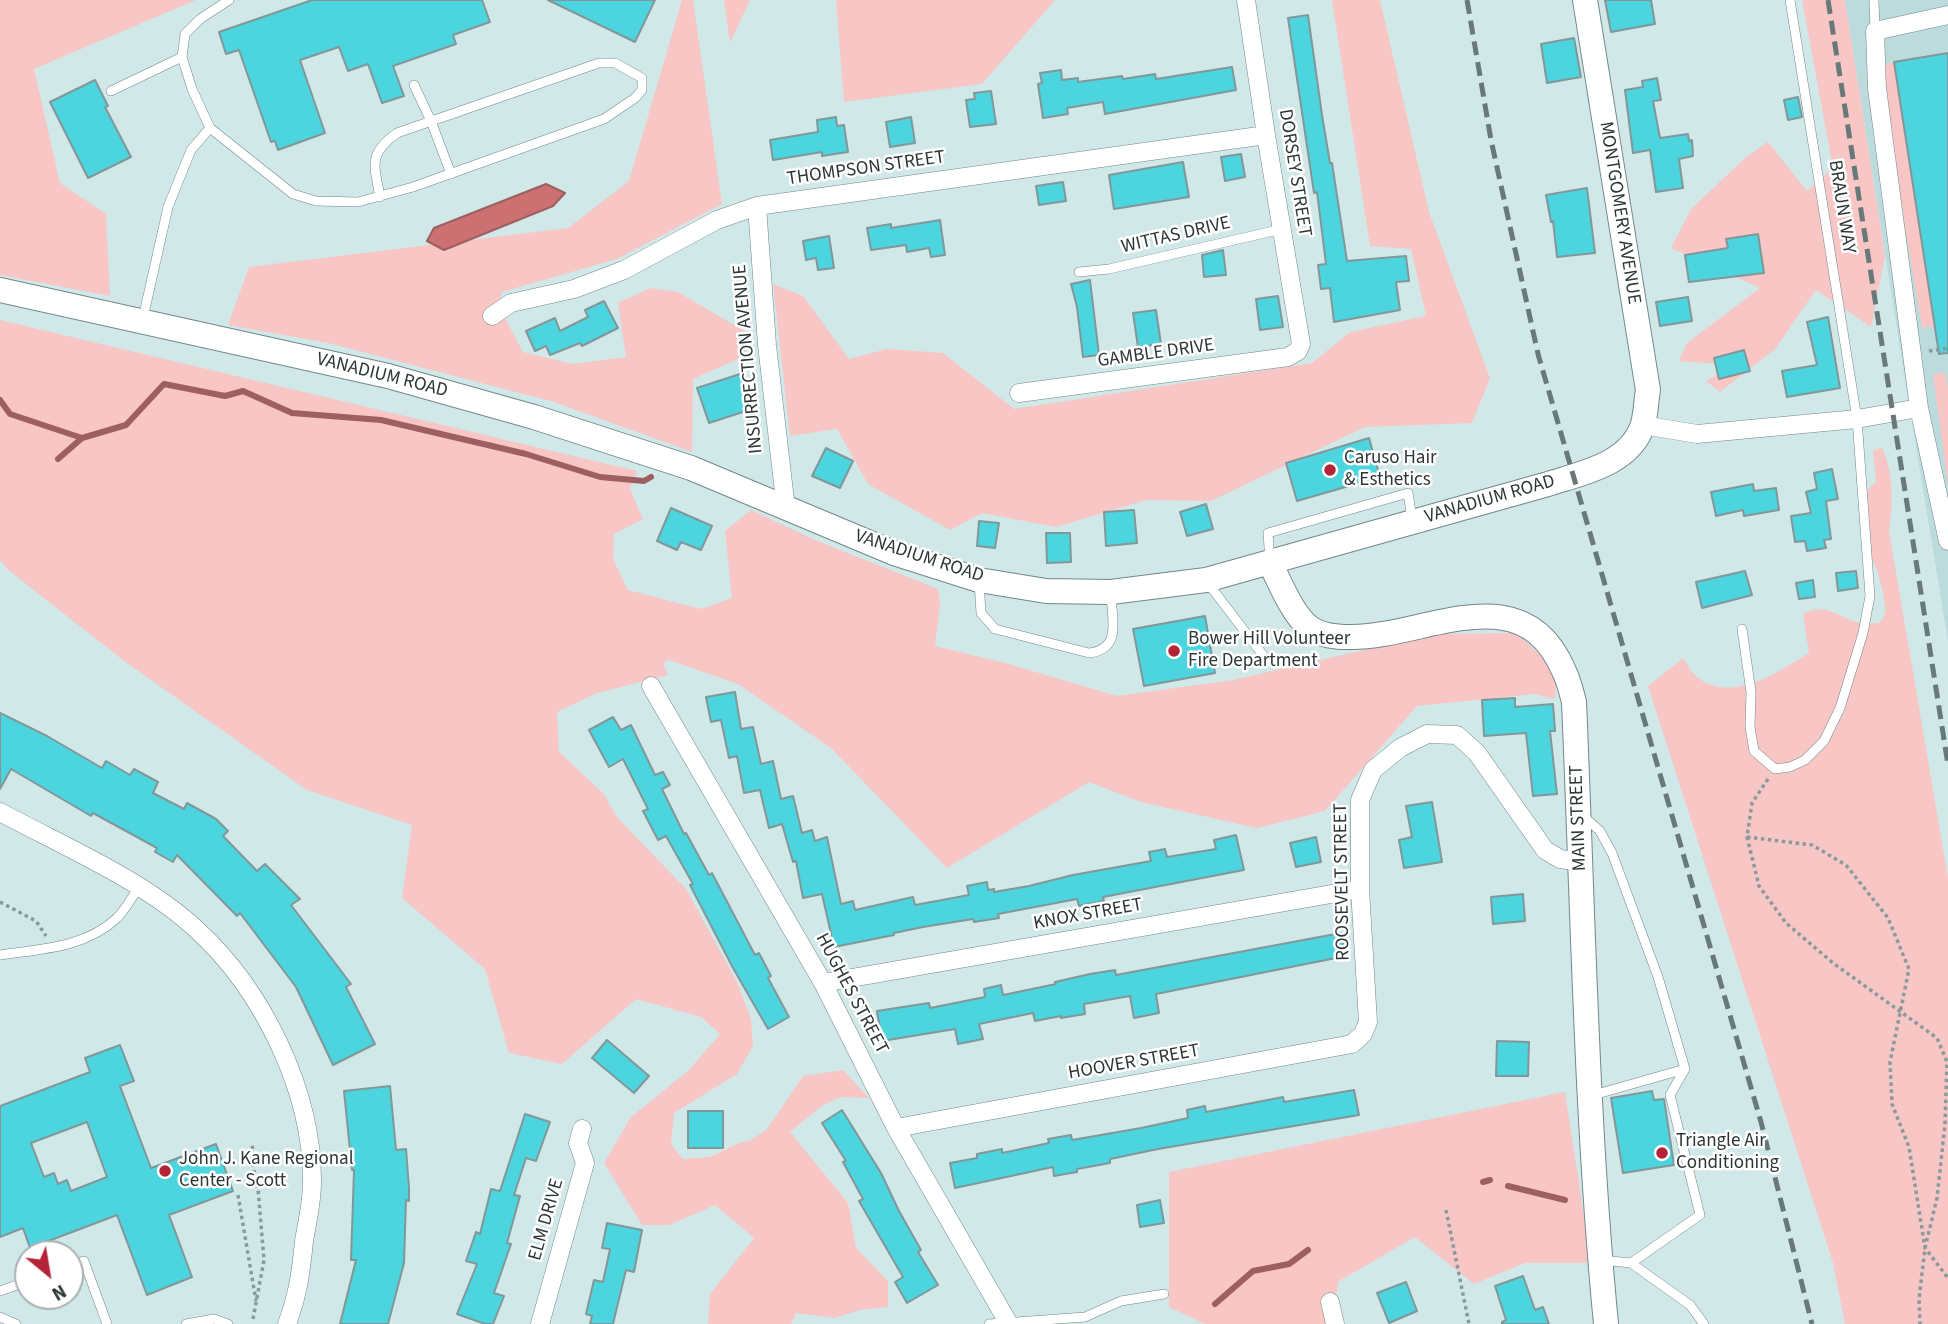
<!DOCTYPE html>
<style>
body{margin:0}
#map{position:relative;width:1948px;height:1324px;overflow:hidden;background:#d1e8e9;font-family:"Source Sans 3",sans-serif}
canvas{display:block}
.north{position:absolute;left:14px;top:1240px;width:70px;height:70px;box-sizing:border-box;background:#fff;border:2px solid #abafaf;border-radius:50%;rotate:150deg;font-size:19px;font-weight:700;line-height:28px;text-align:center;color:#2d3636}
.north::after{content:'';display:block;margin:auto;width:24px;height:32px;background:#b52339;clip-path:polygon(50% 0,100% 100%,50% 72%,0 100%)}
</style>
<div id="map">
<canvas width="1948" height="1324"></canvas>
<div class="north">N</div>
</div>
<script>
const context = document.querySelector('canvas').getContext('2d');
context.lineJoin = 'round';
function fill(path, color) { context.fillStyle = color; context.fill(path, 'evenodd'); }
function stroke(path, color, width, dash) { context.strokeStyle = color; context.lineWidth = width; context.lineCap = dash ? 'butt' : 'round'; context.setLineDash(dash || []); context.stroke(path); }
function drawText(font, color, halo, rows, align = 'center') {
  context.font = font + ' "Source Sans 3",sans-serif'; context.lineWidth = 5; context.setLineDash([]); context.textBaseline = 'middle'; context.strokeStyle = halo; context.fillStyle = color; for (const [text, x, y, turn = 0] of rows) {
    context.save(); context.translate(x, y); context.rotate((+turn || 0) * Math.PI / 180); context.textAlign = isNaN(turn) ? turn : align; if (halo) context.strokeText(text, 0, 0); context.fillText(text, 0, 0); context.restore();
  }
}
fill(new Path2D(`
 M1845,0H1948V641L1903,367Z`), '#bcdbdd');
fill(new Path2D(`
 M0,0H196L34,69L60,183L106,214L110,296L0,275Z
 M682,0H693L722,204L617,259L502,292L498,305L523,352L573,364L626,357L618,303L650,288L678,292L746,332L745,356L693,379L692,452L554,402L328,343L228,325L249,267L568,228L629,181Z
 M724,0H750L730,43Z
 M836,0H1055L982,84L844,102Z
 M1332,0H1380L1429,212L1490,378L1472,423L1365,427L1211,501L1146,500L1056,527L982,513L950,530L868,484L837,429L790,436L773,284L803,296L849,359L887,349L943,353L1014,409L1312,363L1350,332L1426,316L1411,249L1370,246Z
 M1802,0H1845L1885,256L1871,327L1816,290L1775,349L1720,392L1706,381L1733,365L1679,361L1687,343L1760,288L1671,248L1691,209L1745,158L1768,142L1807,191L1833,168Z
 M1894,62L1935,326L1922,328L1905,227L1882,68L1885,64Z
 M0,320L637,471L630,489L643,519L614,534L613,559L628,590L701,609L732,598L725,531L751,510L815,540L938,589L940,605L935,646L1005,663L1117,696L1233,680L1433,634L1516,633L1557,670L1555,699L1535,694L1417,706L1325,811L1257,828L1141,802L1089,782L947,868L831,748L738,684L669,660L663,663L668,675L597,693L557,712L559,752L604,794L616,816L686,889L737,982L751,1019L753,1046L737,1074L674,1113L671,1144L683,1159L710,1157L741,1142L750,1141L767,1129L803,1076L843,1070L869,1098L841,1097L823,1105L790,1132L848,1203L856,1248L888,1281V1307L860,1310L834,1318L796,1313L791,1324H708L710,1294L754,1238L715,1205L669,1225H642L604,1163L631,1117L688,1071L720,1034L701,1017L636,999L562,1064L509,1053L485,969L402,898L412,825L307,790L124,661L7,569L0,560Z
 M1945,373L1948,389V485L1933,374Z
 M1882,447C1894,475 1893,501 1889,531L1948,878V1324H1845L1833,1263L1648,686L1683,658C1687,664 1691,672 1696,676C1731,706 1779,671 1809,653L1803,614C1826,602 1836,616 1856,622C1863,624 1872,623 1879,623C1881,620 1884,617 1885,613C1887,602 1877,566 1871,557L1860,496L1876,482L1873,451Z
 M1565,1092L1591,1263H1525L1474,1284L1415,1237L1339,1281L1330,1324H1205L1169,1307V1172Z`), '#f8c6c5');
const water = new Path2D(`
 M546,184L565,193L553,206L444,250L427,241L434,228Z`);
fill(water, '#cd7072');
stroke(water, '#9d5f60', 2);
stroke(new Path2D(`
 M0,400L10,414L82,438
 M58,459L82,438L126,425L164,384L225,396L243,391L292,413L381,420L526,454L600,477L644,481L651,477
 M1483,1182L1490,1180
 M1508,1186L1565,1200
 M1215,1304L1253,1271L1289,1264L1308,1250`), '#9d5f60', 6);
const building = new Path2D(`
 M312,0H482L490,22L453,35L456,44L393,66L404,96L382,103L368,64L348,71L339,47L300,60L325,133L278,150L275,141L271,142L239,50L226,54L219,32Z
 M548,0H655L635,42Z
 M1605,0H1651L1655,24L1611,32Z
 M1308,15L1322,115L1330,163H1332L1347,261L1406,256L1409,281L1396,282L1400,310L1334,322L1330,288L1321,289L1318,265L1326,264L1317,192L1314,193L1288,18Z
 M1574,38L1581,77L1547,83L1541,44Z
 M1948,53V353L1939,354L1894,62Z
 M1232,67L1236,90L1105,114L1103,102L1067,108L1068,114L1043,118L1038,84L1042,83L1040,73L1061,70L1062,80L1078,78V82L1122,76L1123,79L1155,74L1156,79Z
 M1657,78L1661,100L1653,101L1660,138L1688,134L1689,141L1692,140L1693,156L1679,159L1683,188L1656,192L1650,150L1633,153L1625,90L1643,87L1642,81Z
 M95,80L108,106L105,107L131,157L88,178L50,102Z
 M991,91L996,124L970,127L966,100L975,99L974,93Z
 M1798,97L1802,117L1788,120L1784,100Z
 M836,117L837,126L844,125L848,152L822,156V152L773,160L770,140L818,132L817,120Z
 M911,117L915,143L890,147L886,122Z
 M1241,154L1245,177L1225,181L1221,157Z
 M1183,162L1189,197L1114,209L1109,175Z
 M1063,182L1066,201L1039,205L1036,186Z
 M1587,188L1595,253L1557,257L1553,221L1551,222L1546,195Z
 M940,220L945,255L931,257L929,248L907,252L906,245L871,250L867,228L891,224V228Z
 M1758,234L1764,273L1689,282L1685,255L1728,248L1726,239Z
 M829,236L834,268L818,270L816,258L806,260L803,241Z
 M1223,250L1226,275L1204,277L1202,255Z
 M1090,280L1099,355L1083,357L1077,307L1071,284Z
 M1278,296L1283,327L1260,330L1256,299Z
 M1688,297L1692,321L1660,326L1656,302Z
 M604,301L618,328L582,346L580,343L550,355L546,346L535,351L526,331L555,318L560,331L588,317L585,310Z
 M1156,310L1161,344L1138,347L1133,313Z
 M1828,317L1840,388L1787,397L1782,371L1817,365L1807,322Z
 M1744,350L1750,371L1719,379L1714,358Z
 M743,373L755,408L709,423L697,388Z
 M1369,438L1380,477L1297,501L1286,463Z
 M826,448L853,461L840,488L812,476Z
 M1832,469L1838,499L1826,501L1831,539L1824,540L1826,548L1807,551L1805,541L1795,542L1791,516L1811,513L1806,492L1817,489L1814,473Z
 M1753,484L1754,491L1776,488L1779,510L1744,516L1743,510L1716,516L1711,492Z
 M1206,504L1213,529L1187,536L1180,512Z
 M671,508L712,526L701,550L681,542L677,550L657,541Z
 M1134,510L1137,543L1106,546L1104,512Z
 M979,521L999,523L995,548L977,546Z
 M1046,533H1070L1071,562L1047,563Z
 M1745,571L1752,595L1702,608L1696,582Z
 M1856,571L1858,588L1838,591L1836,573Z
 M1813,580L1815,597L1799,599L1796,583Z
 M1205,616L1215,673L1144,686L1133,629Z
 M735,692L741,729L753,727L761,764L773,761L781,799L793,796L802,833L812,830L815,841L827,837L841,904L853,901L855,910L913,897L915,905L969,895L967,886L987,882L988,890L994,889V892L1029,886L1073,875L1151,861L1149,852L1165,849L1167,857L1216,849L1214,840L1236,835L1244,870L1103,897L1104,901L1079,906L1077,899L998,914L999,918L974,922L973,919L923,927L894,933V935L834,947L822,894L803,898L796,861L793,862L782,824L769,828L760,790L744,793L737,756L729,758L721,720L711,722L706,697Z
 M1515,698V707L1553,704L1555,731H1550L1557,794L1533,796L1526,733L1484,736L1482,700Z
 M0,713L47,736L102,768L106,761L130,775L134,769L158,782L153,793L184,809L187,803L216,819L228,831L223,836L257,871L265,864L300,899L291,905L351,984L346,987L375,1044L333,1065L296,987L240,913L237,916L177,855L173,862L155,852L157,848L93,813L91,816L11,769L0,789Z
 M613,717L621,730L631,725L655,775L663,772L670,785L662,789L684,834L686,833L709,875L712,873L755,955L759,953L771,976L768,978L789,1017L768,1029L733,968L690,885L693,884L666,836L658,840L643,811L648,809L623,759L609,767L589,730Z
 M1432,802L1442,862L1404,868L1399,840L1412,837L1406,806Z
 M1316,837L1321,862L1296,867L1290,843Z
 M1523,894L1525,921L1493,924L1491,897Z
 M1341,933L1346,956L1156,994L1159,1013L1134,1018L1130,996L1084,1004L1085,1014L1061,1018V1016L1035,1021L1033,1013L979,1024L983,1039L958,1044L955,1029L882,1041L877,1011L929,1003L930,1008L985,997L984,989L1001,985L1003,995L1056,984L1055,982L1090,974L1115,970L1116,975Z
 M607,1040L649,1076L634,1093L592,1058Z
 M1497,1041L1529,1042L1528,1076H1496Z
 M120,1045L134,1081L120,1086L151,1168L216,1144L233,1191L169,1215L192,1277L147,1295L117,1215L30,1248L23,1228L0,1237V1106L90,1072L85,1058ZM87,1122L107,1177L71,1191L67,1180L58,1184L54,1173L44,1177L31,1143Z
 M390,1086L396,1150L406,1149L409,1188V1201L406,1200L404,1263L388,1324H340L356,1260H351L354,1170H352L344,1091Z
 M1354,1090L1359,1115L1158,1149L1110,1159V1163L1077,1169V1172L1054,1176L1053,1167L955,1188L950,1163L977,1158V1154L1002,1149V1153L1049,1143L1048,1139L1071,1135L1072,1140L1141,1128L1188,1118L1187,1110L1205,1106L1206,1112L1283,1097L1284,1102Z
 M1652,1091L1654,1100L1664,1099L1674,1165L1623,1173L1611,1098Z
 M842,1110L881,1173L899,1211L921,1250L918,1252L938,1285L907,1303L895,1282L903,1277L859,1201L863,1199L843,1162L846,1161L822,1123Z
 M688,1111H723V1148H688Z
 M525,1114L550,1122L536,1161L526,1158L514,1195L520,1196L507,1243L511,1244L494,1293L504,1296L493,1324H485L457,1314L477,1264L466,1261L476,1232L480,1234L491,1189L500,1191Z
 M1160,1200L1164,1223L1140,1227L1137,1205Z
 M607,1223L642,1230L634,1272L626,1270L613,1324H590L592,1316L586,1314L594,1280L603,1282L610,1249L602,1248Z
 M1523,1276L1535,1310L1543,1307L1549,1324H1502V1322L1506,1320L1495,1286Z
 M1406,1282L1417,1311L1389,1323L1377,1293Z`);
fill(building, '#4cd5de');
stroke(building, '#829798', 2);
const lane = new Path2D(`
 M229,0L200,19L185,34L182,57L192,89L210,128L293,194L316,201L358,202L413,187L604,119L635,98L642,90V78L615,63H599L397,133C368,154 374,164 380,197
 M1874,0L1875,31
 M414,85L431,121L451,174
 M111,91L182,57
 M1079,272L1109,269L1282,229
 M143,318L168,207L191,150L210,128
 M1270,562L1268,533L1408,493L1412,519
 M979,581L981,613L995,629L1089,653C1122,649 1112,620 1111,594
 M1207,582L1266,659
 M1742,629L1751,692L1750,727L1754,751L1775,769L1790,767L1805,760L1824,741L1840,708L1863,633L1870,596L1857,419L1790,0
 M1582,815L1600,831L1612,853L1658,977L1685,1069L1670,1095L1700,1215L1631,1263
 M0,955C41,949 85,948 117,918C126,909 132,897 139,887
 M1590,1096L1685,1069
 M1601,1260L1631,1263L1690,1305L1704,1324
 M70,1266L84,1261L107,1324
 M0,1291L28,1281
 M0,1317L16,1324
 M186,1324L214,1319L228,1324
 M989,1324L1085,1317L1121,1301L1164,1294`);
const street = new Path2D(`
 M1948,15L1875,31L1877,88L1919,408L1948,541
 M757,206L767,345L786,509
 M492,316L511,303L574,289L624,270L717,220L757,206L1266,135
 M1019,393L1288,357L1298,351L1301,344L1266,135L1246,0
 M1643,425L1697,434L1857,419L1919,408
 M651,686L823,983L896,1128L1009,1324
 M0,812C63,846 143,880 196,929C263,990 313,1092 312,1183C312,1202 307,1223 304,1241C301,1272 298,1295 287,1324
 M823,983L1360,889
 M896,1128L1352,1044L1363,1034L1368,1022L1360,889V800L1373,770L1400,748L1427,734L1457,735L1477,753L1545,850L1560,859L1581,862
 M1330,1302L1335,1324
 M540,1324L585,1163L578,1143L582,1129`);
const secondary = new Path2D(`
 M0,290L388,376L534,417L691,468L894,553L979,580L1046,591L1111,592L1206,580L1548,484C1582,473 1631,464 1643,424C1646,413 1646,401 1648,390L1585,0
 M1270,563C1280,582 1292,614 1309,627C1321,636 1336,637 1350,637C1425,638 1522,572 1564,671C1569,681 1571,691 1574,702C1583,909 1586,1117 1606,1324`);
stroke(lane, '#728788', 10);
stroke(street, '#728788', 19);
stroke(secondary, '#728788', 26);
stroke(new Path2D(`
 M1929,351L1948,348
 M1768,779L1752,803L1747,837L1759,886L1786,923L1833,963L1937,1038L1947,1062L1945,1124L1937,1198L1925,1248L1919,1299L1920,1324
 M1747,837L1812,845L1846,865L1888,918L1909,969L1890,1062L1892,1104L1909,1147L1925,1248L1948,1278
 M0,902L36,921L46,936
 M238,1195L256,1301
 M1446,1210L1469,1324
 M253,1319L264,1260L258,1189L249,1148L255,1147`), '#899a9a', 3.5, [3.5, 3.5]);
stroke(lane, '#fff', 9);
stroke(street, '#fff', 18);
stroke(secondary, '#fff', 24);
stroke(new Path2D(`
 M1467,0L1491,140L1538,354L1761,1122L1812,1324
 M1828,0L1948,765`), '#697878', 5, [14, 7]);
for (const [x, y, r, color] of [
 [1330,470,7,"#b52339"],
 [1174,651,7,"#b52339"],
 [1662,1153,7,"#b52339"],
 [165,1171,7,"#b52339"]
]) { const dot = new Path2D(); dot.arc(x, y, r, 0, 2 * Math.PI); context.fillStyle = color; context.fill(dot); stroke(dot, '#fff', 2.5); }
drawText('19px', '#2d3636', '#fff', [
 ["THOMPSON STREET",866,169,-8],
 ["DORSEY STREET",1294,173,81],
 ["BRAUN WAY",1841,207,81],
 ["MONTGOMERY AVENUE",1619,213,81],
 ["WITTAS DRIVE",1176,236,-13],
 ["GAMBLE DRIVE",1156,354,-8],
 ["INSURRECTION AVENUE",749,359,-95],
 ["VANADIUM ROAD",382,376,14],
 ["VANADIUM ROAD",1490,500,-16],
 ["VANADIUM ROAD",919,557,18],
 ["MAIN STREET",1579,818,-92],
 ["ROOSEVELT STREET",1343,882,-91],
 ["KNOX STREET",1088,915,-10],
 ["HUGHES STREET",851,994,62],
 ["HOOVER STREET",1134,1063,-10],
 ["ELM DRIVE",547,1220,-74]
]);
drawText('19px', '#2d3636', '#fff', [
 ["Caruso Hair",1344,459],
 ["& Esthetics",1344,481],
 ["Bower Hill Volunteer",1188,640],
 ["Fire Department",1188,662],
 ["Triangle Air",1676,1142],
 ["Conditioning",1676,1164],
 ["John J. Kane Regional",179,1160],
 ["Center - Scott",179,1182]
], 'left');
</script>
